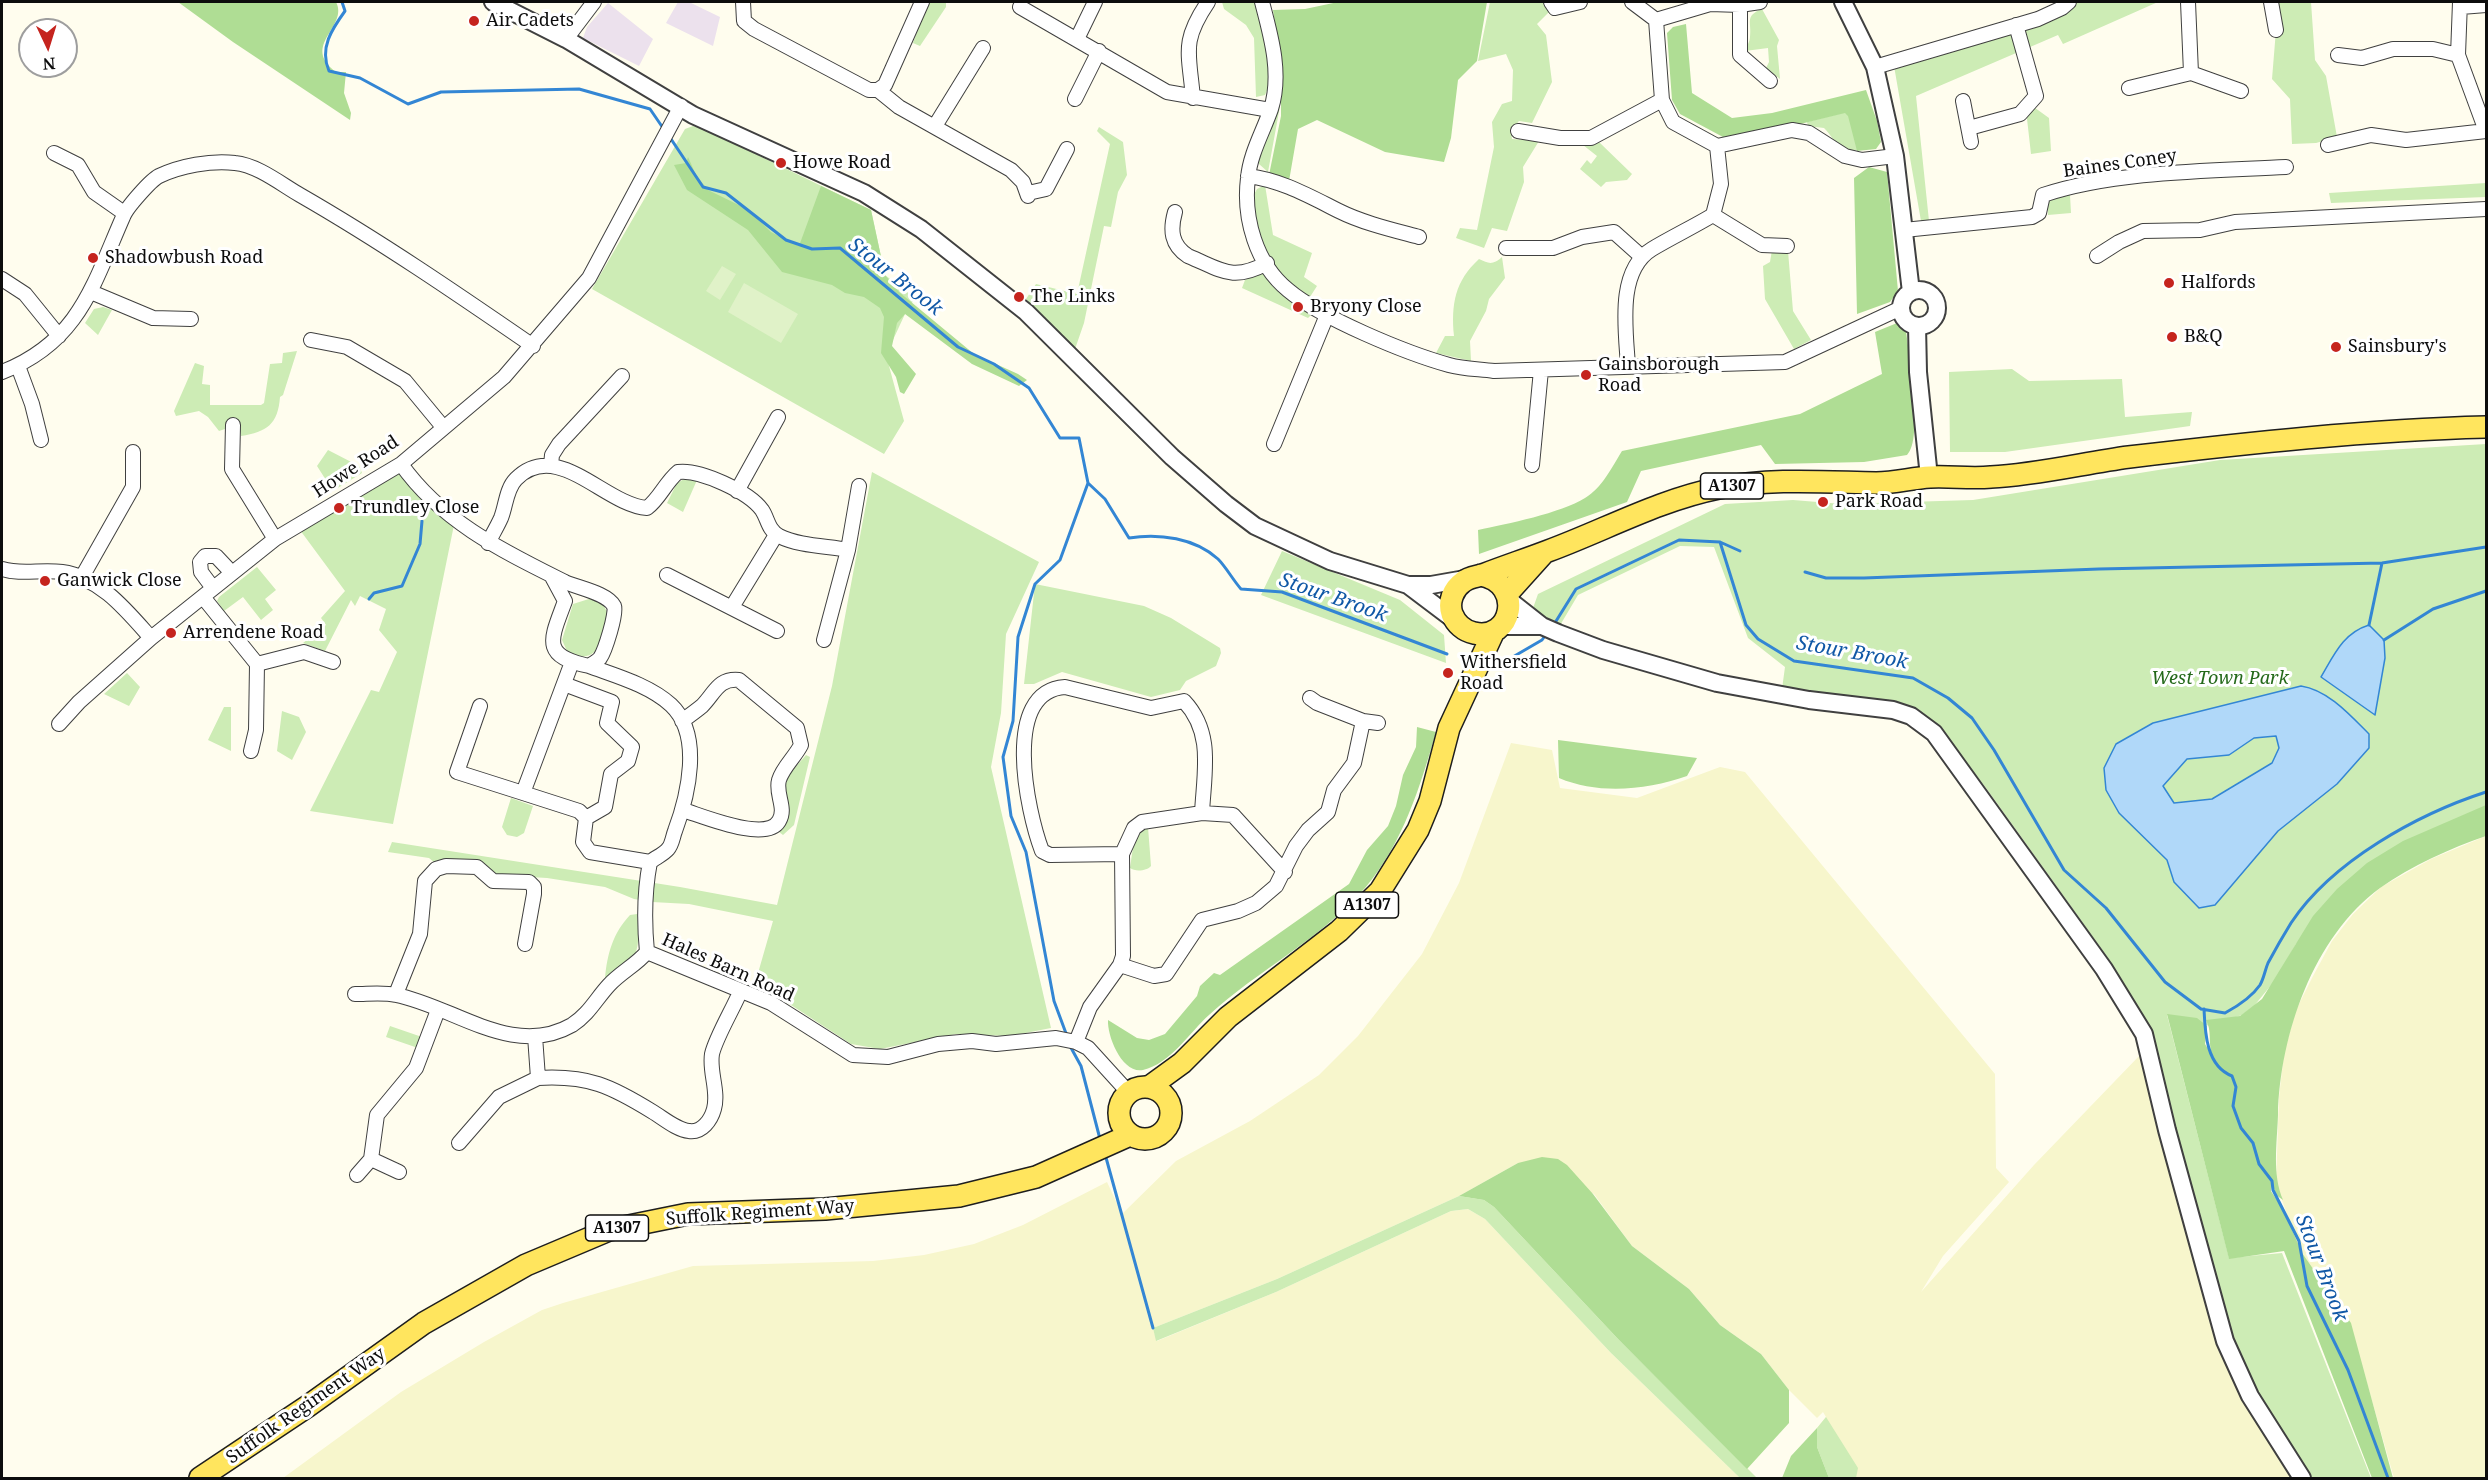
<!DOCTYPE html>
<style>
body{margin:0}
#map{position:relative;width:2488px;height:1480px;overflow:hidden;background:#fffdee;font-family:"Noto Serif",serif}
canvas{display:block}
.frame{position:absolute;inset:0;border:3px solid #0d0d0d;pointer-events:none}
.north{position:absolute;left:18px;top:18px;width:60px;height:60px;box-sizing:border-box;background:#fff;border:2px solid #9e9e9e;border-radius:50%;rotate:176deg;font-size:16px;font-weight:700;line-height:24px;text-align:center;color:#0d0d0d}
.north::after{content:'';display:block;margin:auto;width:21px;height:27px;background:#c5241e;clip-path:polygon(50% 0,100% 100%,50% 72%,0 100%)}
</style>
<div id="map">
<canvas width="2488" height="1480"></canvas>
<div class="frame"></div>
<div class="north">N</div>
</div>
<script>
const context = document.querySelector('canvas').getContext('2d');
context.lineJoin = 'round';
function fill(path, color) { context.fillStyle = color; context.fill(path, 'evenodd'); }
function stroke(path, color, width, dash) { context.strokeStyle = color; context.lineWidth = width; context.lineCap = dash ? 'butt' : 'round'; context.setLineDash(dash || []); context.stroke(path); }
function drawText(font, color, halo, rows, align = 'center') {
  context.font = font + ' "Noto Serif",serif'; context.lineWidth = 6; context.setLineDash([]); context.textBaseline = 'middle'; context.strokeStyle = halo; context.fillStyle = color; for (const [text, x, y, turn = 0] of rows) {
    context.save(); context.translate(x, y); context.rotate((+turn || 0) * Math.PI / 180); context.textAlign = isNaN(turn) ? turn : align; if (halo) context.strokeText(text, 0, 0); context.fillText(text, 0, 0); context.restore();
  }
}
fill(new Path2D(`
 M678,2H689L720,17L713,46L666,23Z
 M608,3L653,39L639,66L583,38L587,27Z`), '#ece1ed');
fill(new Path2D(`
 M1511,743L1552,750L1560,788L1637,798L1720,767L1745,772L1995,1074L1996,1168L2009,1182L1943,1256L1921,1292L2034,1165L2141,1054L2299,1478H1829L1817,1428L1826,1417L1823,1412L1817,1418L1789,1390L1761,1354L1720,1325L1689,1289L1632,1246L1594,1194L1518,1163L1459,1196L1277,1279L1153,1328L1157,1341L1276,1292L1451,1211L1468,1209L1485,1219L1611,1353L1740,1478H283L401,1392L484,1342L542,1310L563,1303L693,1266L873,1261L924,1255L974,1244L1023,1225L1107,1182L1122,1214L1176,1161L1250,1121L1319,1075L1358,1036L1422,954L1459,883Z
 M2486,836V1478H2394L2349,1320L2301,1254L2276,1183L2279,1097L2284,1053L2296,1010L2313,976L2332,941L2353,914L2381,887L2431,859Z`), '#f7f6cc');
fill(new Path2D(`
 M927,2H946V7L920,46L913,43Z
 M1222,2H1255C1262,28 1279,69 1265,95L1256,97L1254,38L1246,25L1224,9Z
 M1490,2H1544L1549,12L1537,24L1546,35L1552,82L1532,123L1519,121L1511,130L1512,139L1539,141L1523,167L1524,182L1507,231L1492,228L1484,248L1456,238L1460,228L1477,230L1494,147L1492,122L1502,104L1512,101L1513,70L1506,54L1478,61Z
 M2075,2H2158L2063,44L2058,35L1916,96L1929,221H1921L1894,66L2040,24L2056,18Z
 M2271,2H2311L2315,60L2326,76L2337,137L2316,143L2292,144L2290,99L2272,79L2276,30Z
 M1762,9L1779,40L1777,46L1780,79L1766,68L1769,62L1768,48L1745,51C1746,47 1750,42 1750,37C1752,22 1744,16 1762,9Z
 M2031,105L2049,118L2051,151L2031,154L2026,110Z
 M1278,106H1280L1268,172L1259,164V154Z
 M1850,111L1860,150C1835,153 1838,142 1824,128L1808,126L1807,122Z
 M693,126L704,129L871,210L885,275L915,298L905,314L886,355L904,421L884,454L592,289L685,129Z
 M1099,127L1123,142L1127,175L1118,192L1111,227L1104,226L1084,323L1075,349L1026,299L1036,284L1077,294L1110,144L1097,131Z
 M1585,142H1599L1632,174L1627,180L1606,182L1601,187L1580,169L1587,160L1591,164L1597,156L1583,145Z
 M2486,183V197L2331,203L2329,193Z
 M1265,185L1273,235L1312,253L1304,277L1317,286L1308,300L1272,266L1259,239L1253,196L1257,189Z
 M2065,193L2070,195L2071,213L2048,215L2047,199Z
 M1772,250L1788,251L1793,311L1811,340L1794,349L1765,299L1763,266L1770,262Z
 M1502,257L1505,278L1489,299L1486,311L1470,341L1471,361L1436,353L1445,336H1454C1451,304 1455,281 1479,259C1489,264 1493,265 1502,257Z
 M1259,273H1266L1311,315L1308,318L1242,288L1245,280Z
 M103,307L112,310L98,335L85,323L94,309Z
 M297,351L283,395L280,397C278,424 267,432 241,436L238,421H227L225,429L219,431L208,417L199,411L176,416L174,411L195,363L204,366L202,384L210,385V405H261L264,403L270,364L282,363L283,353Z
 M2012,369L2029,381L2122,379L2125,417L2192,412L2190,426L2005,452H1950L1949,372Z
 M2486,444V806L2296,944L2276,979L2254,1006L2242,1015L2210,1026L2167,1015L2229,1258L2282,1253L2371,1478H2299L2231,1356L2144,1034L2108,958L1986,788L1937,725L1920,712L1901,706L1782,689L1785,667L1748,638L1714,547L1680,546L1578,595L1559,627L1532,611L1538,594L1725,504L1793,500L1842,504L1973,500L2220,460Z
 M328,450L359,466L362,473L333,491L317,466Z
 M401,464L455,520L393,824L310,811L371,690L379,692L397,652L379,630L386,609L360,596L355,606L351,600L325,651L303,643L326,625L321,618L345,591L297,526Z
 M872,472L1039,562L1006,634L1001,713L991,767L1051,1028L1010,1036L956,1034L880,1049L851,1044L791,1005L754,987L773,921L689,904L652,902L634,899L605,887L547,878L496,875L435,863L429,858L388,852L392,842L680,887L777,905L832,686Z
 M686,478L697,480L683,512L667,503L677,483Z
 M1282,551L1400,600L1444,635L1446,663L1261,595Z
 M257,567L276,590L265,599L273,610L261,620L243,597L224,611L217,601L219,597Z
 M1035,584L1144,606L1171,618L1220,648L1221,653L1216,666L1186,681L1180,690L1151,697L1062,672L1034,684H1024Z
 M592,598L603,604L608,614C602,638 599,669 567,651L562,640L573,604Z
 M127,673L140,687L129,706L104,694Z
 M224,707H231V751L208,740Z
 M282,711L299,717L306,732L292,760L277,751Z
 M806,755L810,757L794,825L783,835L779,832C795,810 779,797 788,778C792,770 800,762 806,755Z
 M511,798L533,806L524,833L517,837L507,835L502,827Z
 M1148,827L1151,866C1147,871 1135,872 1130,868C1133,852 1132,834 1148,827Z
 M637,914C641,945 639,968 605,979C607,954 613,933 630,915Z
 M390,1026L422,1037L418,1048L386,1037Z
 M1459,1196L1484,1200L1494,1207L1618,1339L1757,1478H1740L1611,1353L1485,1219L1468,1209L1451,1211L1276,1292L1156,1341L1153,1328L1277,1279Z
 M1826,1417L1858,1468L1856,1478H1829L1817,1447V1428Z`), '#cdecb5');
fill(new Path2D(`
 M178,2H336C349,27 300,45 336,72H346L344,93L351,113L350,120L233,42Z
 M1338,2H1487L1477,61L1458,80L1451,138L1444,162L1385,152L1317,120L1298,129L1289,181L1269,175L1281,116V66L1273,10L1305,9Z
 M1686,24L1692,93L1732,118L1772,113L1866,90L1877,121L1881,142L1876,149L1857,151L1848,116L1845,113L1788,127L1723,137L1680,114L1672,100L1667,33L1673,27Z
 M688,157L696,175L708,190L749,210L771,232L799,246L821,186L871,210L885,275L899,292L974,354L1018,374L1027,380L1019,386L972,364L905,314L897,323L892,346L916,374L904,394L900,392L896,377L881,353L884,317L880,308L864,297L845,293L832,285L782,272L748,230L687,190L674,165L686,163Z
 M1869,167L1887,172L1898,291L1890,302L1857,314L1854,178Z
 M1902,321L1905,324C1908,348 1924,440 1907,455L1864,462L1775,464L1761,445L1641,471L1627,502L1479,554L1478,530C1507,524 1561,513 1585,498C1602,488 1612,467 1622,451L1800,414L1882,374L1875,332Z
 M1417,727L1436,732C1420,787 1403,843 1365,888C1321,939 1258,970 1209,1015C1190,1032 1170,1064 1143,1070C1122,1074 1107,1036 1108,1020L1137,1038L1149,1040L1165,1034L1197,996L1200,986L1214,973L1220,975L1349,884L1367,850L1388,826L1396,806L1403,775L1416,747Z
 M1558,740L1697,758L1687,776C1647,790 1599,795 1559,778Z
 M2486,805V836C2451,848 2411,866 2380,888C2313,937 2280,1035 2278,1115C2277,1144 2272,1174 2283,1200L2276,1195L2272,1182L2271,1191L2284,1211L2302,1253L2351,1323L2393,1478H2372L2284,1251L2229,1259L2167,1014L2197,1018L2207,1026L2205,1044L2212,1055C2208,1043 2212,1030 2206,1020L2240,1016L2262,999L2313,916L2337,889L2367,863L2403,841Z
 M1542,1157L1558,1159L1567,1165L1593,1194L1632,1246L1689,1289L1720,1325L1761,1354L1789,1390V1423L1747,1469L1618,1339L1494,1207L1484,1200L1459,1196L1518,1163Z
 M1817,1428V1447L1829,1478H1782L1791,1456Z`), '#afdd94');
fill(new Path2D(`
 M722,266L736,274L720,300L706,291Z
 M744,283L798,314L781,343L728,312Z`), '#e0f2c8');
const water = new Path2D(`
 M2369,625L2384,640L2385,658L2375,715L2321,677C2334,655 2343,633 2369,625Z
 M2301,686C2328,690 2350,715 2369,734V748L2337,784L2278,831L2215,905L2199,908L2174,882L2167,860L2119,813L2106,790L2104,768L2116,744L2153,723ZM2276,736L2279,748L2272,763L2212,799L2174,803L2163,786L2187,759L2229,755L2254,738Z`);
fill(water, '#b0d8f9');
stroke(water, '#3386d4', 1.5);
stroke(new Path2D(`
 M342,2L345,11C332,29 319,48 329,71L360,78L408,104L441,92L579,89L650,109L663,128
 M669,136L703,187L726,193L786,240L812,249L840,248L958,347L994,364L1029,388L1060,438H1079L1088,483L1105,499L1129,538C1159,533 1195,538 1218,559C1226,567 1233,580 1241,589L1282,592L1447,654
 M1720,542L1740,551
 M1805,572L1826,578H1864L2099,569L2382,563L2486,547
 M369,599L374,593L402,586L420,544L422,521
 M2369,625L2382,563
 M1553,626L1576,589L1679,540L1720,542L1746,625L1758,639L1794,661L1913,678L1948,698L1972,718L1994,750L2064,870L2106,908L2165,982L2201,1009L2225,1013C2238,1006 2251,998 2260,985C2264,978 2265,970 2268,963C2275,950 2283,936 2291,923C2332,861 2418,814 2486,792
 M2384,640L2433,609L2486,591
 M1493,664L1499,665L1542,640L1547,633
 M2204,1009C2205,1032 2206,1066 2232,1076L2236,1087L2233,1106L2241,1128L2253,1143L2259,1164L2272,1181L2273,1190L2299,1241L2307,1286L2348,1370L2388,1478
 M1067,1036L1054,1001L1026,852L1011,816L1003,757L1013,721L1018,637L1035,584L1060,560L1088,483
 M1070,1046L1081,1066L1100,1139
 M1105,1154L1153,1328`), '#3386d4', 3);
const minor = new Path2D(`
 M743,2L744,21L754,29L869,90H878L885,85L922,2
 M1262,2C1271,36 1282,74 1271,109C1263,132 1250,154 1248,178C1243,218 1256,264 1288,290C1321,318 1406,353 1449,365C1463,369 1480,369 1494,371L1785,362L1901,308
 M1551,2L1555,8L1580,2
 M1632,2L1656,20
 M2188,2L2191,73L2241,91
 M2271,2L2276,30
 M1740,5V55L1770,81
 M1020,7L1167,92L1270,110
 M2461,7L2486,5
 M566,39L594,2
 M1077,39L1095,2
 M2338,55L2362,58L2393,49H2433L2458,55
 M1875,67L2038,19L2062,8L2069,2
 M2129,88L2191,73
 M878,90L899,107L1011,170L1023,182L1028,196
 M1193,98C1189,52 1181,42 1208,2
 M1075,99L1099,51
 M1963,101L1971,142
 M935,126L983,48
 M1969,128L2020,114L2036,96L2016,25
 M1518,131L1560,138H1591L1662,100
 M2328,145L2371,135L2406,140L2486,131L2458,55L2460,2
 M1717,146L1673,122L1662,100L1656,20L1710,4L1740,5L1760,2
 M54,153L78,165L94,192L124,213
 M1248,176C1281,180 1309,196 1339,211C1363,223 1393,230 1419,237
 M1028,193L1046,189L1067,149
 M1175,212C1170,230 1171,245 1188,256C1222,270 1232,282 1267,263
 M1713,215L1762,245L1787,246
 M1904,230L2032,217L2039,213L2043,195C2115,171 2210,171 2286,167
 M1506,248H1553L1582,237L1614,232L1642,257
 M2097,256L2119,242L2143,231L2200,230L2235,222L2486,209
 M2,279L25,294L59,336
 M91,292L153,318L191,319
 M311,340L347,347L405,381L443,427
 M18,366L32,404L41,440
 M1628,366C1626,331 1616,271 1652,249C1672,237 1693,227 1713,215L1721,184L1717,146L1792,130L1809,133L1845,156L1862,160L1895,156
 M2,372C79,342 93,285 123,217C126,208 151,180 159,176C180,166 211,160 235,163C257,165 281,184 300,195C380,241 456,293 533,346
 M233,425L232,469L275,539
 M1274,444L1327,315
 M401,464C442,522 503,551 565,582C578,588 607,593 614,606C617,613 605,651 600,658C598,661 592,664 589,666C540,656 551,639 565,601L551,575
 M551,465L552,455L559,444L622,376
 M1532,465L1541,370
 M737,491L778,417
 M488,543C492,535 497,527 501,518C506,506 506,489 516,479C557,438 605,505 647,508C660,498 665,483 678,472C700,469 749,492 762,510C768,519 768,530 779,536C799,546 827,546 848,550
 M2,569C21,575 42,569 62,572C100,577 127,611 151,638
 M667,575L777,631
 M82,577L133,487V452
 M213,588L201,572L200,562L205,556H216L232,573
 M203,597L257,664L304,652L333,662
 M732,607L776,535
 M824,640L848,550L859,486
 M572,662L523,793L579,811L586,818L583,842L590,852L650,862
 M589,666C616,676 649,685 671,705C703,735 688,796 675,831C673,836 672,845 668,849C664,854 655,858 650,862C644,893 644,921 647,952
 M564,684L612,702L607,723L632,747L628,761L611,774L605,807L586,818
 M1310,698L1317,703L1363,721
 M480,706L457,772L523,793
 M682,721C689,716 696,711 702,706C715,693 718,678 739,680L797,728L801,745C795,757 783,767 779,780C775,794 787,808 779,821C766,843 703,816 683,810
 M59,724L79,702L151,638L275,539L401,464L504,377L589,278L681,106
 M251,751L256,730L257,664
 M1122,854L1050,855L1042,851C1027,811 1001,691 1065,687L1151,708L1184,701C1214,733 1204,772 1202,813
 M1120,965L1154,976L1166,974L1202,920L1238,911L1256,903L1276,886L1296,846L1308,830L1328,812L1334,790L1354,763L1363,721L1378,723
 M355,994C368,994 384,992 396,995C453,1006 513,1059 572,1025C589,1014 596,999 609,985C621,972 636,965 647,952L771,1003L853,1055L888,1057L938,1044L972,1041L996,1044L1056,1038L1076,1042L1088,1048L1128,1092
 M396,994L420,934L425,881L436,869L446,866L477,867L493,881L529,882L534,887V894L525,944
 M535,1036L538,1078C588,1075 611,1086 653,1112C663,1118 677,1130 689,1131C702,1133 711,1120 714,1109C719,1091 709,1072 712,1054C716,1037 733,1009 740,992
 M1076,1042L1090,1007L1120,965L1123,956L1122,854L1134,828L1142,822L1202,813L1233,815L1285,872
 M459,1143L499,1097L538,1078
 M399,1172L371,1159L377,1115L416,1068L438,1010
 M357,1175L371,1159`);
const tertiary = new Path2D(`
 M493,2L566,39L693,115L864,193L921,229L1026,312L1172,457L1226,504L1255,526L1330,561L1408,585H1431L1465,579
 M1843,2L1875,67L1895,156L1911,292
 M1901 308a18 18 0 1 1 36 0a18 18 0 1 1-36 0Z
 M1917,326L1918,372L1929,477
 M1408,585L1457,622
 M1509,600L1542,626L1558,633L1603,650L1717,683L1809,700L1893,710L1911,716L1934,733L2104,969L2144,1034L2167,1130L2225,1341L2250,1396L2302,1478
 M1500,626H1542`);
const primary = new Path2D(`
 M1481,575C1525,584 1512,642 1474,633C1464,631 1456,624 1452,614C1448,602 1453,589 1463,582C1470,576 1477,577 1485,574C1506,566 1527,559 1548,551C1605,530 1659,500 1719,488C1771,478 1823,482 1876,483C1895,483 1912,478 1930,477C1951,476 1971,479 1991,477C2037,475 2084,463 2129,457C2248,443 2367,430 2486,427
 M1507,594L1543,554
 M1149,1087L1182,1063L1228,1017L1339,931L1380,891L1418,830L1430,801L1449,728L1494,631
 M1119 1113a26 26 0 1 1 52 0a26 26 0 1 1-52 0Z
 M200,1478L308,1406L424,1323L526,1265L609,1230L688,1214L825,1209L959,1196L1036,1177L1130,1135`);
stroke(minor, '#404040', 16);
stroke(tertiary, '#404040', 20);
stroke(primary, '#1e1e1e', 24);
stroke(minor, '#fff', 14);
stroke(tertiary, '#fff', 16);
stroke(primary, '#ffe55e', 21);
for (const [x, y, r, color] of [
 [474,21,6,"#c5241e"],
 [781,163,6,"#c5241e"],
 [93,258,6,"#c5241e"],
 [2169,283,6,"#c5241e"],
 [1019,297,6,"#c5241e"],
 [1298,307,6,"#c5241e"],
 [2172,337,6,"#c5241e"],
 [2336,347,6,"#c5241e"],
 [1586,375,6,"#c5241e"],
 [1823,502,6,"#c5241e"],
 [339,508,6,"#c5241e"],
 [45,581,6,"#c5241e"],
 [171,633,6,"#c5241e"],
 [1448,673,6,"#c5241e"]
]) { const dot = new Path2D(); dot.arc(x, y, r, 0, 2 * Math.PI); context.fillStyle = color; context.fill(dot); stroke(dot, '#fff', 2); }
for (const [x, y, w] of [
 [1732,486,63],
 [1367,905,63],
 [617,1228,63]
]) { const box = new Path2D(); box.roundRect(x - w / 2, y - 13, w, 26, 4.5); context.fillStyle = '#fff'; context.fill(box); stroke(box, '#0d0d0d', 1.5); }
drawText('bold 16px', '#0d0d0d', null, [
 ["A1307",1732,486],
 ["A1307",1367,905],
 ["A1307",617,1228]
]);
drawText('18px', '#0d0d0d', '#fff', [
 ["Air Cadets",486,21],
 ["Howe Road",793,163],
 ["Shadowbush Road",105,258],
 ["Halfords",2181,283],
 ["The Links",1031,297],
 ["Bryony Close",1310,307],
 ["B&Q",2184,337],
 ["Sainsbury's",2348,347],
 ["Gainsborough",1598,365],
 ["Road",1598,386],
 ["Park Road",1835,502],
 ["Trundley Close",351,508],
 ["Ganwick Close",57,581],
 ["Arrendene Road",183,633],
 ["Withersfield",1460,663],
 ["Road",1460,684]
], 'left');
drawText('18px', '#0d0d0d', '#fff', [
 ["Baines Coney",2120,164,-8],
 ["Howe Road",356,467,-33],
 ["Hales Barn Road",728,968,24],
 ["Suffolk Regiment Way",760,1213,-4],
 ["Suffolk Regiment Way",306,1406,-35]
]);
drawText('italic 18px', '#24691a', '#fff', [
 ["West Town Park",2220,679]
]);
drawText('italic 20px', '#1058a6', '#fff', [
 ["Stour Brook",895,277,38],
 ["Stour Brook",1333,598,19],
 ["Stour Brook",1852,653,10],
 ["Stour Brook",2321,1268,69]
]);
</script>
